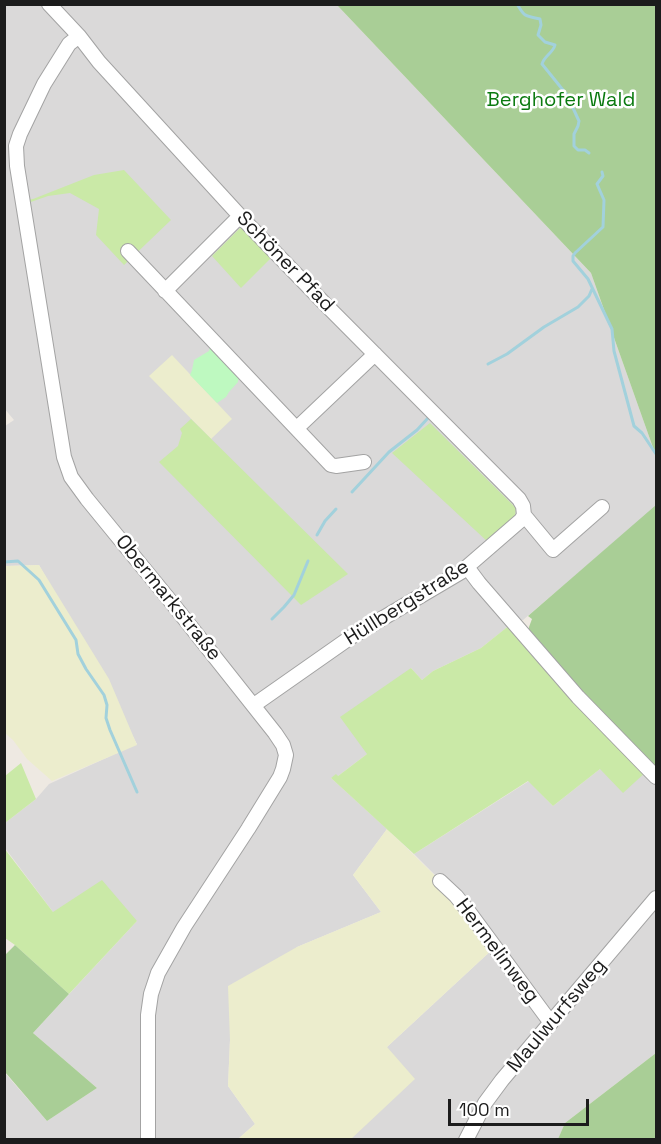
<!DOCTYPE html>
<meta charset="utf-8">
<style>
body{margin:0}
#map{position:relative;width:661px;height:1144px;overflow:hidden;background:#eee9e2;font-family:"Space Grotesk",sans-serif}
canvas{display:block}
.frame{position:absolute;inset:0;border:6px solid #1c1c1c;pointer-events:none}
.scale{position:absolute;left:448px;top:1099px;width:141px;height:27px;box-sizing:border-box;border:3px solid #1c1c1c;border-top:0;padding-left:8px;font-size:18px;line-height:21px;white-space:nowrap;color:#1c1c1c;-webkit-text-stroke:4px #fff;paint-order:stroke}
</style>
<div id="map">
<canvas width="661" height="1144"></canvas>
<div class="frame"></div>
<div class="scale">100 m</div>
</div>
<script>
const context = document.querySelector('canvas').getContext('2d');
context.lineJoin = 'round';
function fill(path, color) { context.fillStyle = color; context.fill(path, 'evenodd'); }
function stroke(path, color, width, dash) { context.strokeStyle = color; context.lineWidth = width; context.lineCap = dash ? 'butt' : 'round'; context.setLineDash(dash || []); context.stroke(path); }
function drawText(font, color, halo, rows, align = 'center') {
  context.font = font + ' "Space Grotesk",sans-serif'; context.lineWidth = 5; context.setLineDash([]); context.textBaseline = 'middle'; context.strokeStyle = halo; context.fillStyle = color; for (const [text, x, y, turn = 0] of rows) {
    context.save(); context.translate(x, y); context.rotate((+turn || 0) * Math.PI / 180); context.textAlign = isNaN(turn) ? turn : align; if (halo) context.strokeText(text, 0, 0); context.fillText(text, 0, 0); context.restore();
  }
}
fill(new Path2D(`
 M5,5H337L591,273L656,456V505L653,509L523,620L515,621L481,648L433,671L422,680L411,668L367,754L338,776L331,778L387,829L353,875L381,912L297,947L230,1040L228,1086L255,1124L238,1139H5L4,1072L47,1121L97,1088L33,1033L137,921L53,912L5,848V823L36,799L49,784L137,744L39,565L5,566V426L14,420L4,408Z
 M651,766L656,772V1053L565,1123L558,1139L350,1140L387,1047L495,947L456,896L414,854L529,781L553,806L600,769Z`), '#dad9d9');
fill(new Path2D(`
 M172,355L232,419L211,439L149,376Z
 M39,565L109,679L137,745L52,781L27,759L13,740L5,733V566Z
 M387,829L456,896L495,947L387,1047L415,1079L350,1140L238,1139L255,1124L228,1086L230,1040L228,986L297,947L381,912L353,875Z`), '#ecedcd');
fill(new Path2D(`
 M124,170L171,220L124,265L96,235L99,209L70,193L48,196L28,203L27,200L33,199L94,175Z
 M240,228H245L272,257L241,288L212,256Z
 M191,419L348,574L301,605L159,462L178,446L182,433L180,429Z
 M430,423L516,508L515,517L489,543L392,453Z
 M511,624L647,771L623,793L600,769L553,806L528,781L414,854L331,778L336,774L338,776L367,754L340,717L411,668L422,680L433,671L481,648Z
 M21,763L36,799L5,823V776Z
 M4,848L53,912L102,880L137,921L69,994L15,945L5,938Z`), '#cae9a7');
fill(new Path2D(`
 M337,5H656V456L591,273Z
 M656,505V773L580,695L529,633V627L532,619L528,616Z
 M15,945L69,994L33,1033L97,1088L47,1121L5,1072V955Z
 M656,1053V1139H558L565,1123Z`), '#a9ce96');
fill(new Path2D(`
 M210,347L243,375L238,380V382L229,392L226,397L217,403L190,375L192,370L194,360L209,351Z`), '#bef9c0');
stroke(new Path2D(`
 M517,4C526,19 525,15 540,19L541,25L538,35L545,42L555,45C553,53 544,56 542,64L567,95L579,121L578,126L574,134V146L578,150H585L589,153
 M602,172L603,176L597,184L604,200L603,227L575,253L573,256V261L588,279L612,329L614,351L634,426L642,433L656,454
 M488,364L507,354L544,327L578,307L589,296L592,289
 M352,492L389,452L417,430L428,418
 M317,535L325,521L336,509
 M4,562L18,561L39,580L76,640L78,654L86,669L104,695L107,705L106,718L110,730L137,792
 M272,619L284,607L294,595L308,561`), '#a2d1dc', 3);
const minor = new Path2D(`
 M49,4L79,36L99,62L240,216L325,304L519,499L523,506L524,515
 M79,36L69,44L44,84L20,134L16,146L17,166L64,457L71,477L87,499L172,603L275,733L283,745L286,755L283,769L280,777L248,829L184,927L158,973L151,994L148,1015V1140
 M128,251L331,465L336,466L364,462
 M165,291L240,216
 M297,428L375,354
 M524,515L553,550L602,507
 M467,567L479,583L578,697L656,777
 M254,705L351,637L461,572L521,520L524,515
 M440,881L456,896L469,912L551,1023
 M466,1140L485,1103L502,1080L656,898`);
stroke(minor, '#a3a3a3', 16);
stroke(minor, '#fff', 14);
drawText('20px', '#0b7a10', '#fff', [
 ["Berghofer Wald",561,101]
]);
drawText('20px', '#1c1c1c', '#fff', [
 ["Schöner Pfad",285,262,46],
 ["Obermarkstraße",168,598,51],
 ["Hüllbergstraße",407,603,-32],
 ["Hermelinweg",497,951,53],
 ["Maulwurfsweg",557,1016,-50]
]);
</script>
